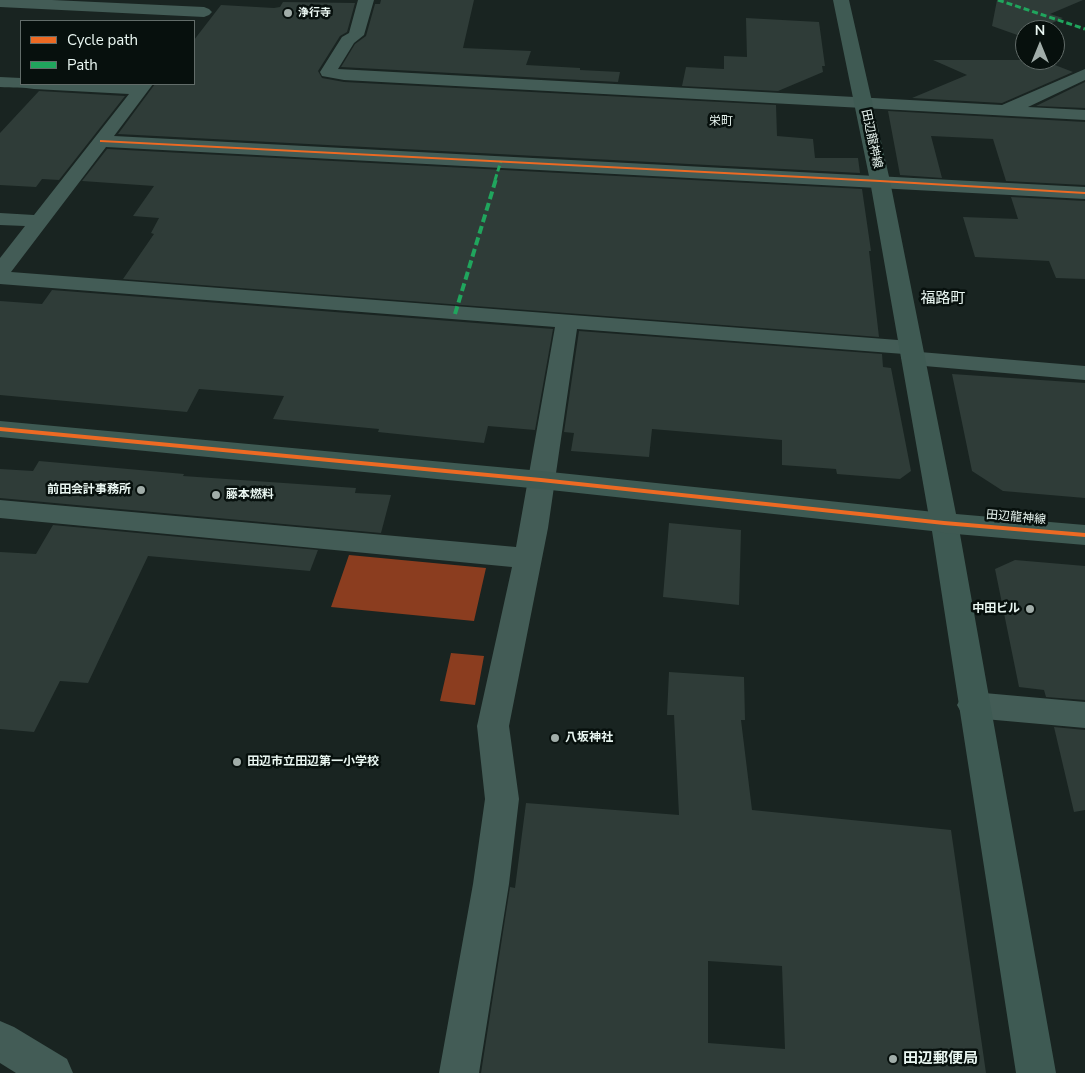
<!DOCTYPE html>
<meta charset="utf-8">
<style>
body{margin:0}
#map{position:relative;width:1085px;height:1073px;overflow:hidden;background:#192421;font-family:"Nunito Sans",sans-serif}
canvas{display:block}
.legend{position:absolute;left:20px;top:20px;width:175px;height:65px;box-sizing:border-box;background:#07100d;border:1px solid #626c69;margin:0;padding:6px 9px;list-style:none;font-size:15px;color:#eaf7f2}
.legend li{display:flex;align-items:center;gap:10px;height:25px}
.legend b{width:25px;border:1px solid #626c69}
.north{position:absolute;left:1015px;top:20px;width:50px;height:50px;box-sizing:border-box;background:#07100d;border:1px solid #626c69;border-radius:50%;rotate:0deg;font-size:14px;font-weight:700;line-height:20px;text-align:center;color:#eaf7f2}
.north::after{content:'';display:block;margin:auto;width:18px;height:22px;background:#a1ada9;clip-path:polygon(50% 0,100% 100%,50% 72%,0 100%)}
</style>
<div id="map">
<canvas width="1085" height="1073"></canvas>
<ul class="legend">
<li><b style="height:6px;background:#ed6a23"></b>Cycle path</li>
<li><b style="height:6px;background:#20a55d"></b>Path</li>
</ul>
<div class="north">N</div>
</div>
<script>
const context = document.querySelector('canvas').getContext('2d');
context.lineJoin = 'round';
function fill(path, color) { context.fillStyle = color; context.fill(path, 'evenodd'); }
function stroke(path, color, width, dash) { context.strokeStyle = color; context.lineWidth = width; context.lineCap = dash ? 'butt' : 'round'; context.setLineDash(dash || []); context.stroke(path); }
function drawText(font, color, halo, rows, align = 'center') {
  context.font = font + ' "Nunito Sans","Noto Sans JP",sans-serif'; context.lineWidth = 5; context.setLineDash([]); context.textBaseline = 'middle'; context.strokeStyle = halo; context.fillStyle = color; for (const [text, x, y, turn = 0] of rows) {
    context.save(); context.translate(x, y); context.rotate((+turn || 0) * Math.PI / 180); context.textAlign = isNaN(turn) ? turn : align; if (halo) context.strokeText(text, 0, 0); context.fillText(text, 0, 0); context.restore();
  }
}
fill(new Path2D(`
 M349,555L486,568L474,621L331,607Z
 M451,653L484,656L475,705L440,701Z`), '#8b3d1f');
fill(new Path2D(`
 M381,0H474L463,48L531,51L526,65L580,68V70L620,72L618,82L341,67L355,44L366,36L375,4H380Z
 M997,0H1083L1050,14L1063,18L1037,30H1025V36L1023,37L992,26Z
 M283,2L355,3L347,32L340,36L318,71L322,78L344,82L776,105L777,136L813,139L815,158H858L860,173L118,134L155,84H194V40L221,5L274,8L280,7Z
 M746,18L819,22L825,66H822L823,72L778,91L682,86L686,67L724,69V56L747,57Z
 M933,60H1042L1073,72L1002,103L912,98L967,75Z
 M1085,82V108L1036,106Z
 M39,91L125,96L59,180L42,179L36,187L0,185V133Z
 M888,111L1085,122V185L1006,181L993,139L931,136L942,178L900,175Z
 M107,149L862,189L871,251H869L879,337L123,279L154,234L151,233L159,218L133,216L154,186L82,181Z
 M1011,197L1085,201V279L1056,278L1049,261L975,257L963,217L1018,219Z
 M52,290L553,329L535,430L488,426L484,443L378,432L379,429L273,419L284,396L199,389L187,412L0,395V301L42,304Z
 M579,331L882,354L883,367L891,368L911,471L900,479L837,474L836,469L782,465V440L652,429L649,457L571,451L574,433L564,432Z
 M952,374L1085,383V498L1003,491L972,471Z
 M39,461L184,474L183,476L356,488L355,493L391,495L381,533L0,498V469L33,471Z
 M669,523L741,530L739,605L663,597Z
 M53,525L318,550L310,571L148,556L88,683L60,681L34,732L0,729V552L36,554Z
 M1015,560L1085,566V700L1046,697L1044,690L1019,687L995,569Z
 M669,672L744,677L745,720H741L752,810L951,830L986,1073H481L510,887L515,888L526,803L679,815L674,715H667ZM708,961L782,966L785,1049L708,1043Z
 M1054,727L1085,730V810L1074,812Z`), '#2f3c38');
fill(new Path2D(`
 M0,0H52L204,7L209,9L212,12L209,15L204,17L0,7Z
 M358,0H374L364,35L354,43L338,69L1002,105L1085,69V80L1028,107L1085,110V120L344,80L322,76L320,72L342,37L349,33Z
 M0,77L21,78V84H153L114,136L1085,187V199L106,147L11,272L911,341L919,343L923,348L920,352L1085,366V380L913,365L905,363L901,358L904,354L577,329L548,528L509,726L519,799L509,884L479,1073H439L473,884L485,799L477,726L512,567L0,518V500L516,547L555,327L0,284V258L25,226L0,225V213L34,215L129,94L34,89C24,87 12,88 0,87Z
 M973,692L1085,702V728L973,718L962,714L957,705L962,696Z
 M0,1021L14,1027L67,1059L73,1073H16L0,1063Z`), '#435c56');
fill(new Path2D(`
 M0,421L541,471L944,513L954,516L958,523L1056,1073H1016L932,531L541,489L0,437Z`), '#3e5a53');
fill(new Path2D(`
 M833,0H849L890,181L956,514L1085,525V545L944,533L934,530L930,523L870,181Z`), '#3f5a53');
stroke(new Path2D(`
 M998,0L1085,29
 M495,180L501,161`), '#20a55d', 3, [6, 3]);
stroke(new Path2D(`
 M455,314L496,179`), '#20a55d', 4, [8, 4]);
fill(new Path2D(`
 M100,140L880,180L1085,192V194L880,182L101,142H100Z
 M0,427L541,478L944,521L1085,533V537L944,525L541,482L0,431Z`), '#ed6a23');
for (const [x, y, r, color] of [
 [288,13,5,"#a1ada9"],
 [141,490,5,"#a1ada9"],
 [216,495,5,"#a1ada9"],
 [1030,609,5,"#a1ada9"],
 [555,738,5,"#a1ada9"],
 [237,762,5,"#a1ada9"],
 [893,1059,5,"#a1ada9"]
]) { const dot = new Path2D(); dot.arc(x, y, r, 0, 2 * Math.PI); context.fillStyle = color; context.fill(dot); stroke(dot, '#07100d', 2); }
drawText('bold 11px', '#eaf7f2', '#07100d', [
 ["浄行寺",298,13]
], 'left');
drawText('12px', '#eaf7f2', '#07100d', [
 ["栄町",721,122]
]);
drawText('12px', '#eaf7f2', '#07100d', [
 ["田辺龍神線",871,139,78],
 ["田辺龍神線",1016,518,5]
]);
drawText('bold 12px', '#eaf7f2', '#07100d', [
 ["前田会計事務所",131,490,"right"],
 ["藤本燃料",226,495],
 ["中田ビル",1020,609,"right"],
 ["八坂神社",565,738],
 ["田辺市立田辺第一小学校",247,762]
], 'left');
drawText('15px', '#eaf7f2', '#07100d', [
 ["福路町",943,299]
]);
drawText('bold 15px', '#eaf7f2', '#07100d', [
 ["田辺郵便局",903,1059]
], 'left');
</script>
